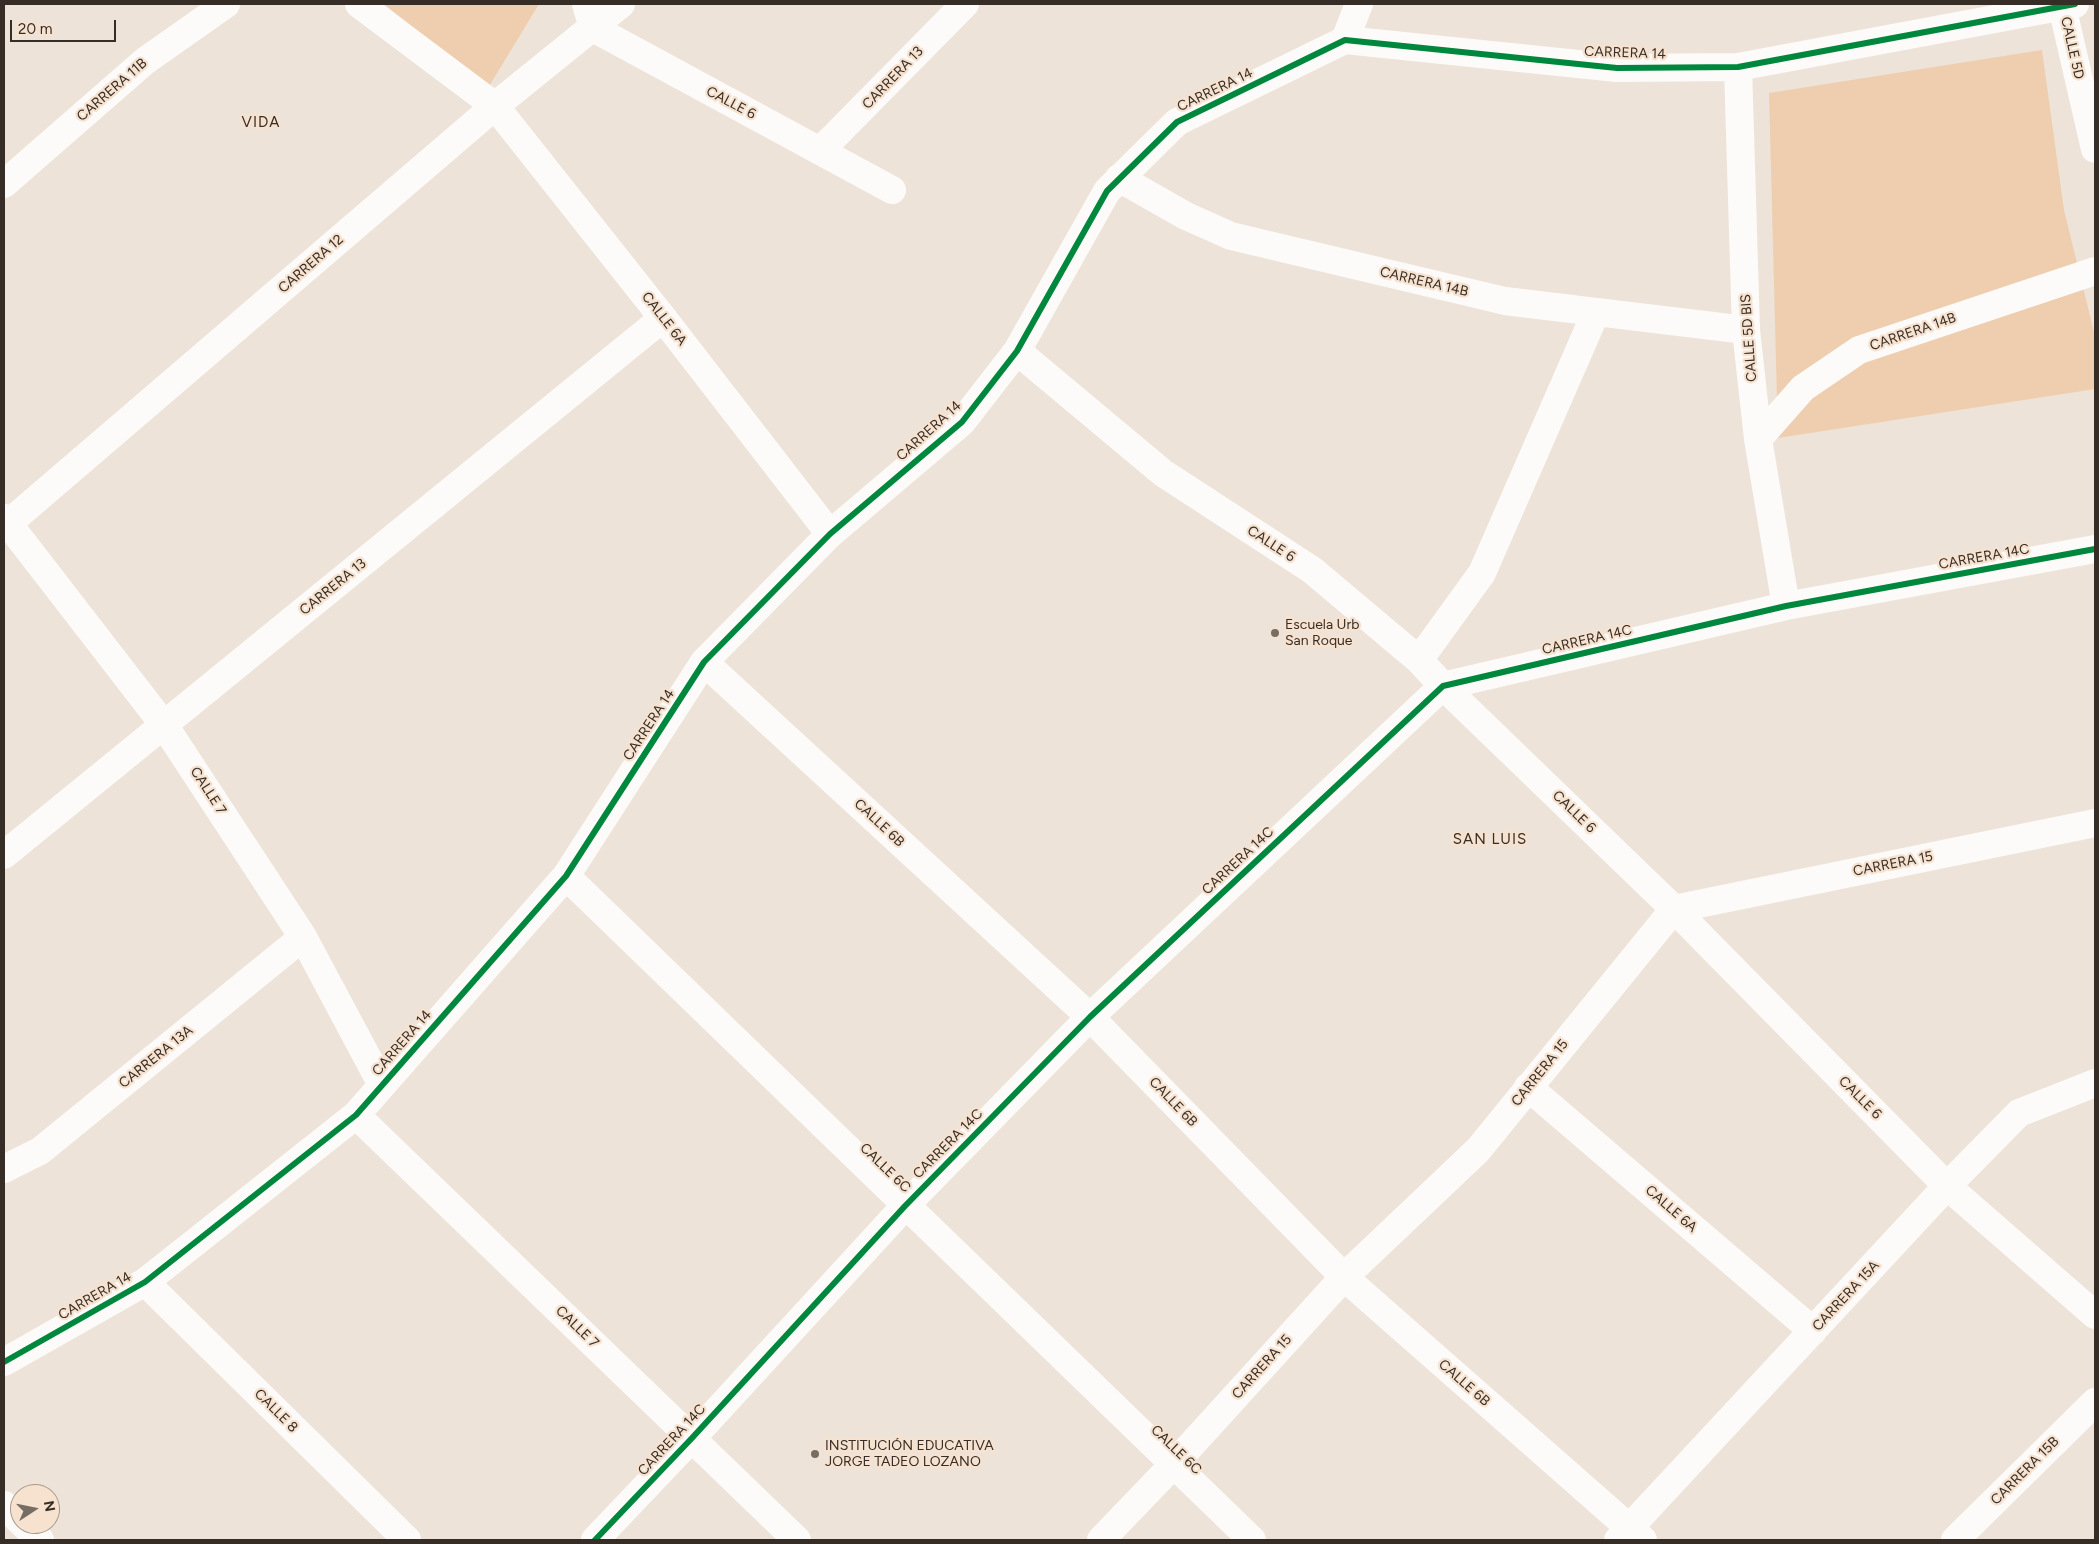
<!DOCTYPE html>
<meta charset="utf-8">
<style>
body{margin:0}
#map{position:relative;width:2099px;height:1544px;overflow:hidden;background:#eee3d8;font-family:Figtree,sans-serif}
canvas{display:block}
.frame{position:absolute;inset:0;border:5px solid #352d26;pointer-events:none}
.north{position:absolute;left:10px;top:1484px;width:50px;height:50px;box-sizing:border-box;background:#f7e2cf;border:1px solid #a99a8b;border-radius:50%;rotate:79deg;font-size:14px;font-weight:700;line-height:20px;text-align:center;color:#352d26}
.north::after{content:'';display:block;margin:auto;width:18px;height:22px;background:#766d64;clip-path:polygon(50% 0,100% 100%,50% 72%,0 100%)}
.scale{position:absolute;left:10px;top:20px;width:106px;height:22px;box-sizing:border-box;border:2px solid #352d26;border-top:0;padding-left:6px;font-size:15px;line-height:18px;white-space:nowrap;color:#352d26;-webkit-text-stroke:4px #f7e2cf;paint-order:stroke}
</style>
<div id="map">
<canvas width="2099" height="1544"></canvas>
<div class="frame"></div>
<div class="north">N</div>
<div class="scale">20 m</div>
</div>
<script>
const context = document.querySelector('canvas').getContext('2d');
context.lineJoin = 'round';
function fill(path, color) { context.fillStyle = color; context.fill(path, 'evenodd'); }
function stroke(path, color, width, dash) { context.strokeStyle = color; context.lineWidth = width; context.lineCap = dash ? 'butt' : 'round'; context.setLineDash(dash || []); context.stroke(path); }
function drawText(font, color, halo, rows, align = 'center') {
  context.font = font + ' Figtree,sans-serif'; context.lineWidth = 4.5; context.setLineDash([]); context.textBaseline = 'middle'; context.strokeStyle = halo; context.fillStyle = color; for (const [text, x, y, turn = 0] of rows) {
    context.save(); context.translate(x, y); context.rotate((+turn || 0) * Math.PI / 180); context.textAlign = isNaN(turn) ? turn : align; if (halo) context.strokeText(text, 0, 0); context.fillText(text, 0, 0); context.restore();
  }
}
fill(new Path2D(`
 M384,4H539L488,88Z
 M2042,50L2064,210L2095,336V389L1778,438L1769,93Z`), '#eeceaf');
stroke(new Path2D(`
 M359,4L495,106L663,318L830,534
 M586,4L593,28L892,190
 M2062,6L2095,149
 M1345,40L1359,4
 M1738,67L1746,330L1758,439L1786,606
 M820,151L965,4
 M1119,178L1186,216L1231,236L1505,301L1746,330
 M4,184L145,61L226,4
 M1017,351L1163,473L1312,570L1419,660L1443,686L1674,909L1947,1186L2095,1315
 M1758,439L1803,388L1859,350L2095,271
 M4,518L164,725L303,937L382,1085
 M4,527L495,106L621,4
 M1419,660L1482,573L1596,312
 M704,662L1090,1017L1344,1277L1643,1540
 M4,855L663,318
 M566,876L1252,1540
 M1528,1087L1813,1331
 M356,1115L797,1540
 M4,1169L40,1151L303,937
 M145,1282L407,1540
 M4,1362L145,1282L356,1115L566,876L704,662L830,534L962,422L1017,351L1107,191L1177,122L1345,40L1617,68L1738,67L2075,4
 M4,1505L20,1521
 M23,1524L40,1540
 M595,1540L692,1438L905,1206L1090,1017L1443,686L1786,606L2095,549
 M1101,1540L1173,1465L1344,1277L1478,1150L1674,909L2095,823
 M1618,1540L1947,1186L2019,1113L2095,1083
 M1955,1540L2095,1402`), '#fcfbf9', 28);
stroke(new Path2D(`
 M4,1362L145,1282L356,1115L566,876L704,662L830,534L962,422L1017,351L1107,191L1177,122L1345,40L1617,68L1738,67L2075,4
 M595,1540L692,1438L905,1206L1090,1017L1443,686L1786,606L2095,549`), '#00873e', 6);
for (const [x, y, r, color] of [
 [1275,633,5,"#766d64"],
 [815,1454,5,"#766d64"]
]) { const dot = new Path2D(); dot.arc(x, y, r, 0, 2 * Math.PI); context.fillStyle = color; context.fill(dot); stroke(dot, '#f7e2cf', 2); }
drawText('14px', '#352d26', '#f7e2cf', [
 ["CALLE 5D",2072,48,77],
 ["CARRERA 14",1625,53,2],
 ["CARRERA 13",893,78,-46],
 ["CARRERA 11B",112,90,-41],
 ["CARRERA 14",1215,90,-26],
 ["CALLE 6",731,103,28],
 ["CARRERA 12",311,264,-41],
 ["CARRERA 14B",1424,282,13],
 ["CALLE 6A",664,319,52],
 ["CARRERA 14B",1913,332,-19],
 ["CALLE 5D BIS",1749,338,-94],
 ["CARRERA 14",929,431,-42],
 ["CALLE 6",1271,544,33],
 ["CARRERA 14C",1984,557,-10],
 ["CARRERA 13",333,587,-39],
 ["CARRERA 14C",1587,640,-13],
 ["CARRERA 14",649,725,-57],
 ["CALLE 7",208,791,57],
 ["CALLE 6",1574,812,44],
 ["CALLE 6B",879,823,43],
 ["CARRERA 14C",1238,861,-43],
 ["CARRERA 15",1893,864,-11],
 ["CARRERA 14",402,1043,-49],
 ["CARRERA 13A",156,1057,-39],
 ["CARRERA 15",1540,1073,-51],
 ["CALLE 6",1860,1098,45],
 ["CALLE 6B",1173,1102,46],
 ["CARRERA 14C",948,1144,-45],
 ["CALLE 6C",885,1168,44],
 ["CALLE 6A",1671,1209,41],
 ["CARRERA 14",95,1296,-30],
 ["CARRERA 15A",1846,1296,-47],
 ["CALLE 7",577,1327,44],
 ["CARRERA 15",1262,1367,-48],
 ["CALLE 6B",1464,1383,41],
 ["CALLE 8",276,1411,45],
 ["CARRERA 14C",672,1440,-47],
 ["CALLE 6C",1176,1450,44],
 ["CARRERA 15B",2025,1471,-45]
]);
drawText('14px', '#352d26', '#f7e2cf', [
 ["Escuela Urb",1285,625],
 ["San Roque",1285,641],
 ["INSTITUCIÓN EDUCATIVA",825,1446],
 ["JORGE TADEO LOZANO",825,1462]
], 'left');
context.letterSpacing = '1px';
drawText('15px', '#352d26', '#f7e2cf', [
 ["VIDA",261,123],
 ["SAN LUIS",1490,840]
]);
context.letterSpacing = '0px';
</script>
